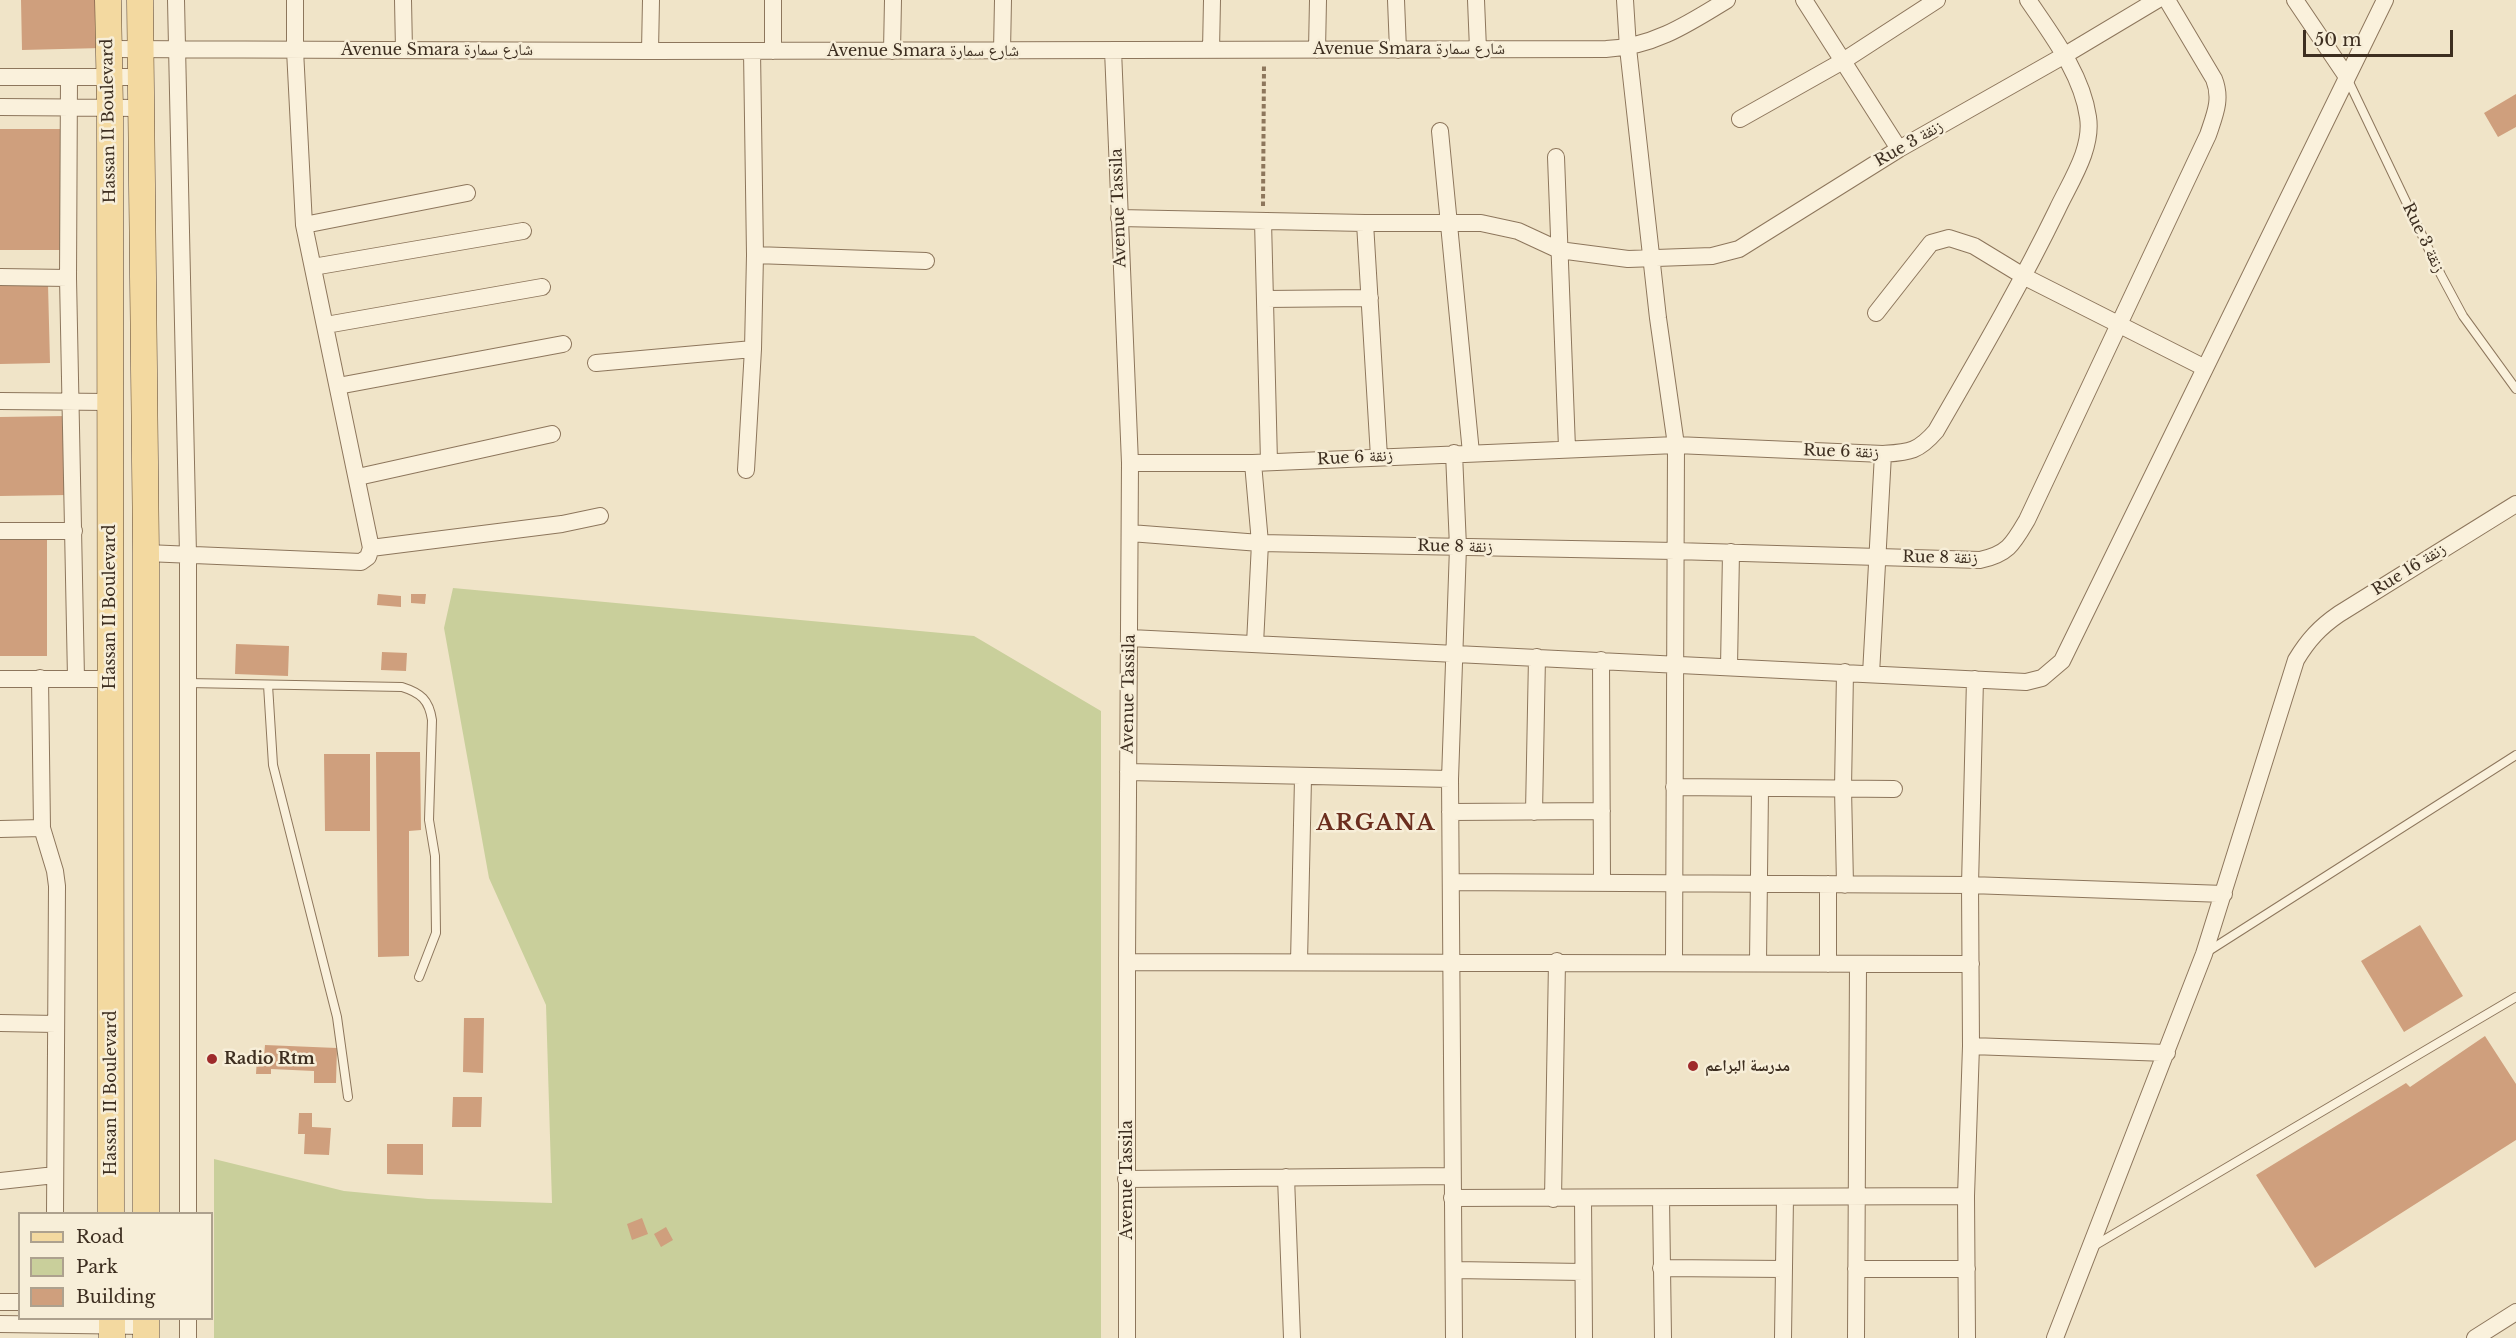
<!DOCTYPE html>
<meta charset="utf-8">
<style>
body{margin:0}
#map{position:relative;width:2516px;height:1338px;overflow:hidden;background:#f0e4c8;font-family:"Libre Baskerville",serif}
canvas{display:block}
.legend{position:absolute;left:18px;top:1212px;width:195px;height:108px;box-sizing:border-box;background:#f7eed8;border:2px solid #ada18e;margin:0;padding:8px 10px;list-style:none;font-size:18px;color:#3d2e20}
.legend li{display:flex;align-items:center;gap:12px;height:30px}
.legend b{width:30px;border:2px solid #ada18e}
.scale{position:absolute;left:2303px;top:30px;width:150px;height:27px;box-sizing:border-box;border:3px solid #3d2e20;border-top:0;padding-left:8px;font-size:18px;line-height:21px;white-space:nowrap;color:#3d2e20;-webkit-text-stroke:4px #f7eed8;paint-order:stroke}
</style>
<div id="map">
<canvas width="2516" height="1338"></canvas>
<ul class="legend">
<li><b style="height:8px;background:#f3d9a0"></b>Road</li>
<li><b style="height:16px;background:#c9cf9b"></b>Park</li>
<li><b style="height:16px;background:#cf9f7d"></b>Building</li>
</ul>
<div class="scale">50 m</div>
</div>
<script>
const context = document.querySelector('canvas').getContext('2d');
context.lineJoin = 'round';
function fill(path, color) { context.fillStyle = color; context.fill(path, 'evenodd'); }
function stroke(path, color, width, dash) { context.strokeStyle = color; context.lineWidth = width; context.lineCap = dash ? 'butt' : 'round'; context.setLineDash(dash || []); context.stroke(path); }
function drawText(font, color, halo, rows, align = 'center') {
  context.font = font + ' "Libre Baskerville","Noto Naskh Arabic",serif'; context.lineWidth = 5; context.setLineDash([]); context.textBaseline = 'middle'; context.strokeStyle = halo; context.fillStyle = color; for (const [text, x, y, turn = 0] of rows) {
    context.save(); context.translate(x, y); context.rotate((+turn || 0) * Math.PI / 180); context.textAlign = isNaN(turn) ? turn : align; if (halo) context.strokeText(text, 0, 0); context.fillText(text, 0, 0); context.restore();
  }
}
fill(new Path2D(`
 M453,588L974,636L1101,711V1338H214V1159L344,1191L428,1199L552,1203L546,1005L489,878L444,628Z`), '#c9cf9b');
fill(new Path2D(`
 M21,0H101L102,48L22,50Z
 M2516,94V127L2498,137L2484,113Z
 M0,129H60L61,250H0Z
 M48,284L50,363L0,364V285Z
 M67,416L68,495L0,496V417Z
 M0,536H47V656H0Z
 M378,594L401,596V607L377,605Z
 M411,594H426L425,604L411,603Z
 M236,644L289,646L288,676L235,674Z
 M382,652L407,653L406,671L381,670Z
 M376,752H420L421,830L409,831V956L378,957Z
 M324,754H370V831H325Z
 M2420,925L2463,996L2404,1032L2361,961Z
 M464,1018H484L483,1073L463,1072Z
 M2485,1036L2516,1084V1140L2315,1268L2256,1175L2406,1083L2410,1087Z
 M265,1045L337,1048L336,1083H314V1071L271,1069V1074H256L257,1057H264Z
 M453,1097H482L481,1127H452Z
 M299,1113H312V1127L331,1128L329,1155L304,1154L305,1134H298Z
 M387,1144H423V1175L387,1174Z
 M642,1218L648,1234L632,1240L627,1224Z
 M666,1227L673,1240L661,1247L654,1234Z`), '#cf9f7d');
const lane = new Path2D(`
 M2347,78L2441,275L2463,316L2516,389
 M188,683L402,687C421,693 429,700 432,720L429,820L435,856L436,933L419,977
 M268,685L273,765L337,1017L348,1097
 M2207,952L2516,755
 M2092,1247L2516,997`);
const street = new Path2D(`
 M176,0L188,554V1214
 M295,0V50L304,225
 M403,0L404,50
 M1396,0L1398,50
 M1476,0L1478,49
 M1625,0L1628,48L1658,318L1676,445L1674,962
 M1804,0L1899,149
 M2295,0L2347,77
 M108,49L650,51L1606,49C1653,47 1688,24 1727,0
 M1113,50L1130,463L1127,962V1338
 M1211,50L1212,0
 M1317,50L1318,0
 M650,51L651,0
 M773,51V0
 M892,51L893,0
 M1002,51L1003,0
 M0,77H141
 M69,77L68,278L76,678
 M0,107L141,108
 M1740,119L1843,61L1937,0
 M1440,131L1471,453
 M1556,157L1567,448
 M1119,218L1365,223H1481L1518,231L1559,250L1628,259L1712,256L1739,249L1899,149L2065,55L2157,0
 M1263,221L1269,462
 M1365,223L1379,457
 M755,255L926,261
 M313,267L523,231
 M0,277L68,278
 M1265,299L1370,298
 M1876,313L1931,243L1949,238L1974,246L2025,277L2205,368
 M326,325L542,287
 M596,363L753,349
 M338,386L563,344
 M0,401L109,402
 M1130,463H1253L1676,445L1883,454C1909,452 1918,452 1936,431C1978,358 2020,286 2057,210C2070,182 2093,149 2088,117C2082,74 2051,34 2028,0
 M1253,463L1260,543L1255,644
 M746,470L753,349L755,255L752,51
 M358,477L552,434
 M0,531H74
 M1130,533L1260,543L1675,551L1980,560C2008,554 2013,544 2027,520L2208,135C2215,114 2222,99 2214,79L2167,0
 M371,548L562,524L600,516
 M146,553L361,562L368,557L371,548L304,225L467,193
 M1130,638L2026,682L2042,678L2062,661L2385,0
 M1601,660L1602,881
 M1729,667L1731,552
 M1871,674L1883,454
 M40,678L42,828L55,871L57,886L55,1214
 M0,679H110
 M1128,772L1450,779
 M1674,787L1894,789
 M1450,812L1602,811
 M1534,812L1537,657
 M0,829L42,828
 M1451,882L1970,885L2224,894
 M1845,885L1843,788L1845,672
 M1127,962L1971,964
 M1299,962L1303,778
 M1758,962L1760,789
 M1828,964V884
 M0,1023L56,1024
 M1971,1046L2167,1053
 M1286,1177L1292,1338
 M1126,1179L1451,1176
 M0,1181L55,1175
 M1452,1198L1966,1196
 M1583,1198L1584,1338
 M1661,1198L1663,1338
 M1553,1199L1557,961
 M1661,1268L1784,1269
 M1856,1269H1967
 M1454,1270L1583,1272
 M0,1302H20
 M188,1318V1338
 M0,1324L146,1326
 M1454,1338L1450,779L1458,547L1454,453
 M1783,1338L1785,1197
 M1856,1338L1858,965
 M1967,1338L1966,1196L1971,1046L1970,885L1975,679
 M2055,1338L2204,954L2296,660C2308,640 2320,627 2339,614L2516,504
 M2475,1338L2516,1312`);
const primary = new Path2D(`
 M108,0L110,108L111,1214
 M140,0L146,553V1214
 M112,1318V1338
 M146,1338V1318`);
stroke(lane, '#8d765c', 10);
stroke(street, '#8d765c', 18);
stroke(primary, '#5b4430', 27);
stroke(new Path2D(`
 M1263,206L1264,66`), '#8d765c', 4, [4.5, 3]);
stroke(lane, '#faf1dc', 8);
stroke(street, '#faf1dc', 16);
stroke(primary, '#f3d9a0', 26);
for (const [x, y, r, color] of [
 [212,1059,6,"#9e2a2b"],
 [1693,1066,6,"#9e2a2b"]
]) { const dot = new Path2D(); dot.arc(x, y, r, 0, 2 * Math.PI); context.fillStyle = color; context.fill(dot); stroke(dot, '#f7eed8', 2); }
drawText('16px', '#3d2e20', '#f7eed8', [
 ["Avenue Smara شارع سمارة",1409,49],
 ["Avenue Smara شارع سمارة",437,50],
 ["Avenue Smara شارع سمارة",923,51],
 ["Hassan II Boulevard",109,121,-91],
 ["Rue 3 زنقة",1909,144,-30],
 ["Avenue Tassila",1119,208,-92],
 ["Rue 3 زنقة",2423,238,64],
 ["Rue 6 زنقة",1841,452,2],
 ["Rue 6 زنقة",1355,458,-3],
 ["Rue 8 زنقة",1455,547,1],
 ["Rue 8 زنقة",1940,558,1],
 ["Rue 16 زنقة",2409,570,-32],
 ["Hassan II Boulevard",110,607,-90],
 ["Avenue Tassila",1129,694,-89],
 ["Hassan II Boulevard",111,1093,-90],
 ["Avenue Tassila",1127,1180,-90]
]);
drawText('bold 16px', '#3d2e20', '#f7eed8', [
 ["Radio Rtm",224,1059],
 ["مدرسة البراعم",1705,1066]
], 'left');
context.letterSpacing = '1.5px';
drawText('bold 22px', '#6b2e1e', '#f7eed8', [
 ["ARGANA",1376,824]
]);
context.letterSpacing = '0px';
</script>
